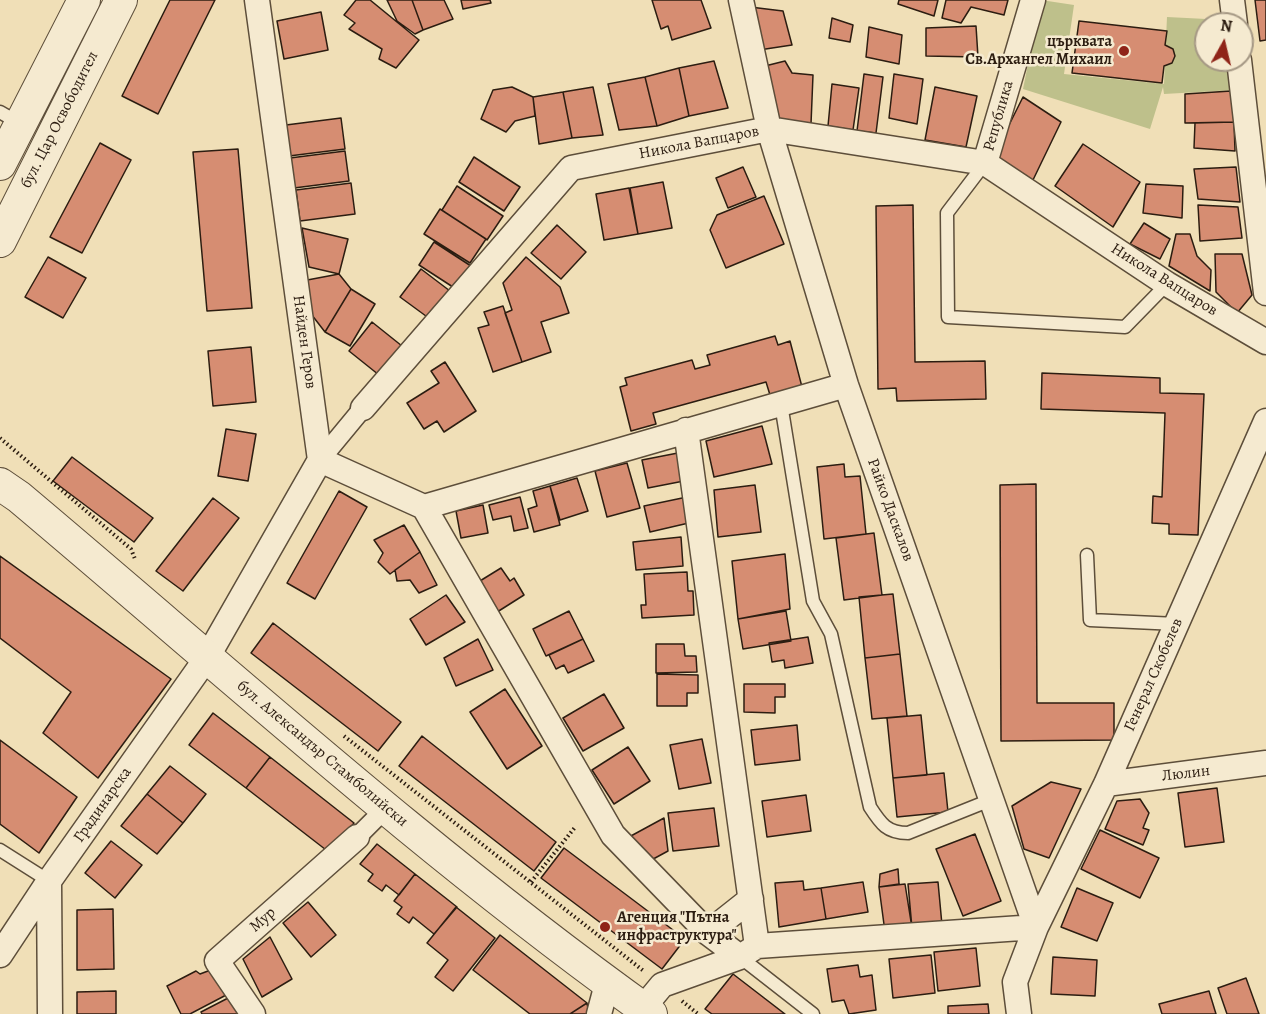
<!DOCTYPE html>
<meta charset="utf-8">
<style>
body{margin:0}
#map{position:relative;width:1266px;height:1014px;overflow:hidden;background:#f0dfb7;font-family:Alegreya,serif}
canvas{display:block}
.north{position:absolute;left:1194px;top:12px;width:60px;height:60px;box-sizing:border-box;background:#f5ead0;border:2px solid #a59884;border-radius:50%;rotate:8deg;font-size:16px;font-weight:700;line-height:24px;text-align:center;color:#2c1d11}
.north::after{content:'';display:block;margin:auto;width:21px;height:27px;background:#8f2418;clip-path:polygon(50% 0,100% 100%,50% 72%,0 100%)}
</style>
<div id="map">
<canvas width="1266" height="1014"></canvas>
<div class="north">N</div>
</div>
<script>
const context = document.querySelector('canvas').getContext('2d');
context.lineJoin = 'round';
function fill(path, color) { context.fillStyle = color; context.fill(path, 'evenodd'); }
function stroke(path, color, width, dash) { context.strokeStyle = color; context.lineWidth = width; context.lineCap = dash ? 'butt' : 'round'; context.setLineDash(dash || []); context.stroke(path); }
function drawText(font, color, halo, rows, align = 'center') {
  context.font = font + ' Alegreya,serif'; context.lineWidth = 5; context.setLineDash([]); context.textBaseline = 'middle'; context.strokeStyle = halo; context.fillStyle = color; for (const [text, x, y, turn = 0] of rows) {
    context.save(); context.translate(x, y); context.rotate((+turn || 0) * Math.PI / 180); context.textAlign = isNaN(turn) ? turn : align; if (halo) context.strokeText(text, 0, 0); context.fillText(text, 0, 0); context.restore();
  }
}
fill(new Path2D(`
 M1041,0L1074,5L1064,74L1164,84L1167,17L1226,20L1227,24H1206V60H1231L1235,90L1164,94L1163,87L1150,129L1023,89Z`), '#bec08b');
const building = new Path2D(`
 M170,0H215L158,114L122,96Z
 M356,0H370L419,40L396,68L379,59L382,49L349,29L355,23L344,15Z
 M387,0H412L423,30L415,34L397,21Z
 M412,0H444L453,19L423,30Z
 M461,0H490L491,3L463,9Z
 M652,0H701L711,28L672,40L668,26L661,29Z
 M899,0H938L934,16L898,4Z
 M946,0H1008L1004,15L971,7L961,23L942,18Z
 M1255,0H1266V40L1260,41Z
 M750,7L783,11L792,45L759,50Z
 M321,12L328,50L284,59L277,21Z
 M832,18L853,25L850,42L829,38Z
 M1079,21L1167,31L1165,45L1173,49L1175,56L1172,63L1164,66L1162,83L1072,73Z
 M976,26L978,57L926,56V28Z
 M869,27L902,35L899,64L866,57Z
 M714,61L728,108L689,116L679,68Z
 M785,61L792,73L813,75L811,124L775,119L765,66Z
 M679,68L689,116L657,126L645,77Z
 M864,74L883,77L876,133L857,131Z
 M894,74L923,79L917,124L889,118Z
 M645,77L657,126L619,130L608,84Z
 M832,84L859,88L853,130L828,126Z
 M512,87L533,97L535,116L515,121L506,132L481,119L493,90Z
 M593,87L603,135L572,138L563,92Z
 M935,87L977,96L966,147L925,140Z
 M1231,91L1234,122L1185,123V94Z
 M563,92L572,138L539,144L533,97Z
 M1023,97L1061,122L1032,182L993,157Z
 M341,118L345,149L289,156L286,125Z
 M1234,122L1235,151L1194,148L1195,123Z
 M100,143L131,160L82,253L50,237Z
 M1083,144L1140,182L1113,227L1055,186Z
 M238,149L252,308L207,311L193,152Z
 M345,151L349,181L294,188L290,158Z
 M474,157L520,187L504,211L459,182Z
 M743,167L756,197L728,208L716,178Z
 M1236,167L1240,202L1198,199L1194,169Z
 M663,182L672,228L638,234L630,188Z
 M351,183L355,214L300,221L296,190Z
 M1146,184L1183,186L1182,218L1143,213Z
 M457,186L503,216L487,240L442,210Z
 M629,188L638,234L604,240L596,194Z
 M764,196L784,244L726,268L710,230L717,215Z
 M913,205L915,362L985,361L986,399L897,401L896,388L878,389L876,206Z
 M1198,205L1238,207L1242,238L1200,241Z
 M440,209L486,239L470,263L424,234Z
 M1144,223L1170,239L1160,259L1130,244Z
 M557,225L586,252L561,279L531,253Z
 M302,228L348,239L339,274L309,267Z
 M1176,234H1190L1197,256L1211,270L1210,291L1169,266Z
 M434,242L471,266L456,289L419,265Z
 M1215,254H1242L1252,295L1237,313L1216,292Z
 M48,257L86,278L63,318L25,297Z
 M526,257L560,287L569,313L541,322L551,352L522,362L505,313L512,310L503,283Z
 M421,269L450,291L430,319L400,297Z
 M339,274L351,289L325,332L308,310L302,281Z
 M351,289L375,304L350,346L325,332Z
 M503,306L522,362L493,372L478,328L489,325L484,312Z
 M372,322L402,346L379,375L349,351Z
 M775,336L778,345L790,341L802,387L770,395L766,382L653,413L656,424L631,431L620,387L627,385L625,378L692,360L695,369L710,365L707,355Z
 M251,347L256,402L213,406L208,351Z
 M445,362L476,411L444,432L437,421L424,429L407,403L439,383L431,371Z
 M1042,373L1160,378V393L1204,394L1198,535L1169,534V524L1152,523L1153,496L1162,497L1165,413L1041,409Z
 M762,426L772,464L714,477L706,441Z
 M226,429L256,434L248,481L218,476Z
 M683,452L689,480L648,488L642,460Z
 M72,457L153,518L134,542L53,481Z
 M627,463L640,508L607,517L595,471Z
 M844,464L845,477L860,476L866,534L824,539L817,467Z
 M577,478L588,511L560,520L550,486Z
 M1036,484L1037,703H1114V740L1001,741L1000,485Z
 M755,485L761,532L718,537L714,490Z
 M550,486L560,525L534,532L528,509L537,506L533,491Z
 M339,491L367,507L315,599L287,583Z
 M520,497L528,528L514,531L511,516L493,520L489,505Z
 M687,497L693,522L650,532L644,506Z
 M213,498L239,518L183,591L156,571Z
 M483,505L488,533L461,538L456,511Z
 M404,525L420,552L390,574L378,562L383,553L374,540Z
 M874,533L882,595L844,600L836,538Z
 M681,537L683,566L636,570L633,542Z
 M420,552L437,585L419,593L410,580L397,581L395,570Z
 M785,554L790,609L738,619L732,561Z
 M0,556L171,679L98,778L43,733L71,692L0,638Z
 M501,568L510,581L514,578L524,595L494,614L475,584Z
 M687,572L688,591H693L694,615L642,618L641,605H646L644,574Z
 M893,594L900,654L865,658L859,597Z
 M446,595L465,622L426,645L410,619Z
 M569,611L583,639L546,656L533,629Z
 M786,611L791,641L743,649L738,619Z
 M273,623L401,722L378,751L251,653Z
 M808,637L813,663L785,668L784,660L772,662L769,643Z
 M478,639L493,670L456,686L444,658Z
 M583,639L594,661L568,673L564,665L556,669L549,655Z
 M656,644H684L685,656H696L697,672L656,673Z
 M900,654L907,716L872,719L865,658Z
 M657,674L698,675V693H687V706H657Z
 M744,684H785V697H775V713L744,712Z
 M505,689L542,746L507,769L470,712Z
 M604,694L624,728L583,751L563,718Z
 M213,713L270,757L246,788L189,745Z
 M921,715L927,775L893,778L887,718Z
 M797,725L800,760L755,765L751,730Z
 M422,736L556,842L534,871L399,766Z
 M702,739L711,783L679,789L670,745Z
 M0,740L77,797L39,853L0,824Z
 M628,747L650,781L614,804L592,770Z
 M270,757L354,823L330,853L246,788Z
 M170,766L206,794L183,823L147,794Z
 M944,773L948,812L897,817L893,778Z
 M1051,782L1081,789L1049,858L1024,849L1012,806Z
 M1217,788L1224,842L1185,847L1178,793Z
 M147,794L183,823L157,854L121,826Z
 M806,795L811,831L767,837L762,801Z
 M1140,799L1149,813L1143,828L1149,830L1143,845L1105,829L1117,801Z
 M714,808L719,846L673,851L668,813Z
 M664,818L668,851L644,864L629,837Z
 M1100,830L1159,858L1140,898L1081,869Z
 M975,834L1001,901L963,916L936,849Z
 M111,841L142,865L115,898L85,873Z
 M377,844L415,874L399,895L386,885L382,891L368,881L373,874L360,864Z
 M564,848L685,939L662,969L541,878Z
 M898,869L899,884L879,887L880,874Z
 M415,874L457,907L434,934L413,917L409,923L397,914L402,907L394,901Z
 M803,881L804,890L821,888L826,919L779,927L775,883Z
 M863,882L868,912L826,919L821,888Z
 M938,882L942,925L912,928L908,884Z
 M905,884L912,928L885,932L879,887Z
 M1077,888L1113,903L1097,941L1061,927Z
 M308,902L336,935L311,957L283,923Z
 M456,907L495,938L453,991L435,977L448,960L427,943Z
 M113,909L114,969L77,970V910Z
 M500,935L587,1003L570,1014H530L473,970Z
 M270,937L292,979L262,997L243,959Z
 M976,948L980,986L938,991L934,952Z
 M931,955L935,993L893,998L889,959Z
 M1053,957L1097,960L1095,996L1051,994Z
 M858,965L860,977L872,975L876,1010L849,1014L844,1000L832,1002L827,969Z
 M216,968L230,993L190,1014H181L167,986L196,971L200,974Z
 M733,974L785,1014H712L705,1009Z
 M1246,978L1259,1014H1227L1218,988Z
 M116,991V1014H77V992Z
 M1209,991L1216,1014H1162L1159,1004Z
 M232,996L242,1014H202L201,1012Z
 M587,1003L589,1014H570Z
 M988,1004L989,1014H948V1006Z`);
fill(building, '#d68d72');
stroke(building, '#2c1d11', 1.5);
const service = new Path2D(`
 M0,112L19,123
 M985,163L947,213L948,317L1125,327L1167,284
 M781,404L813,601L831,634L870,807C881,824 887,833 908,833L993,799
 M1087,555L1090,620L1177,624
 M0,850L49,881
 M740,957L813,1014`);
const pedestrian = new Path2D(`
 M320,460L363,408
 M357,837L385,809`);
const minor = new Path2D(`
 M741,0L769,129L846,385L1036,927L1015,982L1019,1014
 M1232,0L1235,24
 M1239,60L1266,293
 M985,163L1033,0
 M363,408L571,168L769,129L985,163L1167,284L1266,342
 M686,430L757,946
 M320,460L424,507L613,835L708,933
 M424,507L846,385
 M1106,784L1266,763
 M49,881L50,1014
 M0,955L49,881L208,656L320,460L257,0
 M740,957L708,933L751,899
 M643,1008L662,985L740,957L757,946L1036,927L1106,784L1266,421
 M253,1014L217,961L357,837
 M599,1014L607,984`);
const tertiary = new Path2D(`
 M0,164L84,0
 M0,241L121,0
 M0,484L19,497C227,672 430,856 651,1014`);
stroke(service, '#5d4e3a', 15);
stroke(pedestrian, '#5d4e3a', 21);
stroke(minor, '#5d4e3a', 27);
stroke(tertiary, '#5d4e3a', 34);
stroke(new Path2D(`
 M0,438L131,549L135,559
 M344,736L645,972
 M531,882L576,826
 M682,1001L698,1014`), '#2c1d11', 4, [1.5, 3]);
stroke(service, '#f5ead0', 12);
stroke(pedestrian, '#f5ead0', 18);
stroke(minor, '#f5ead0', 24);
stroke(tertiary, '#f5ead0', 32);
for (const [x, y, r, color] of [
 [1124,51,6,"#8f2418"],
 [605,927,6,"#8f2418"]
]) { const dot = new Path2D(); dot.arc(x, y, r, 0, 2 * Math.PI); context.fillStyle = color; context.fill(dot); stroke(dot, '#f5ead0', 2); }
drawText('bold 16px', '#2c1d11', '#f5ead0', [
 ["църквата",1112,42],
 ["Св.Архангел Михаил",1112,60],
 ["Агенция \"Пътна",617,918,"left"],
 ["инфраструктура\"",617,936,"left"]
], 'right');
drawText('16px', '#2c1d11', '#f5ead0', [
 ["Република",999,116,-74],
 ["бул. Цар Освободител",60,120,-63],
 ["Никола Вапцаров",699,143,-11],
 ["Никола Вапцаров",1164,280,32],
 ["Найден Геров",304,342,82],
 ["Райко Даскалов",890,510,70],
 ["Генерал Скобелев",1154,675,-66],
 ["бул. Александър Стамболийски",322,754,40],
 ["Люлин",1186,774,-7],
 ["Градинарска",103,805,-55],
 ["Мур",263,920,-42]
]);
</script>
